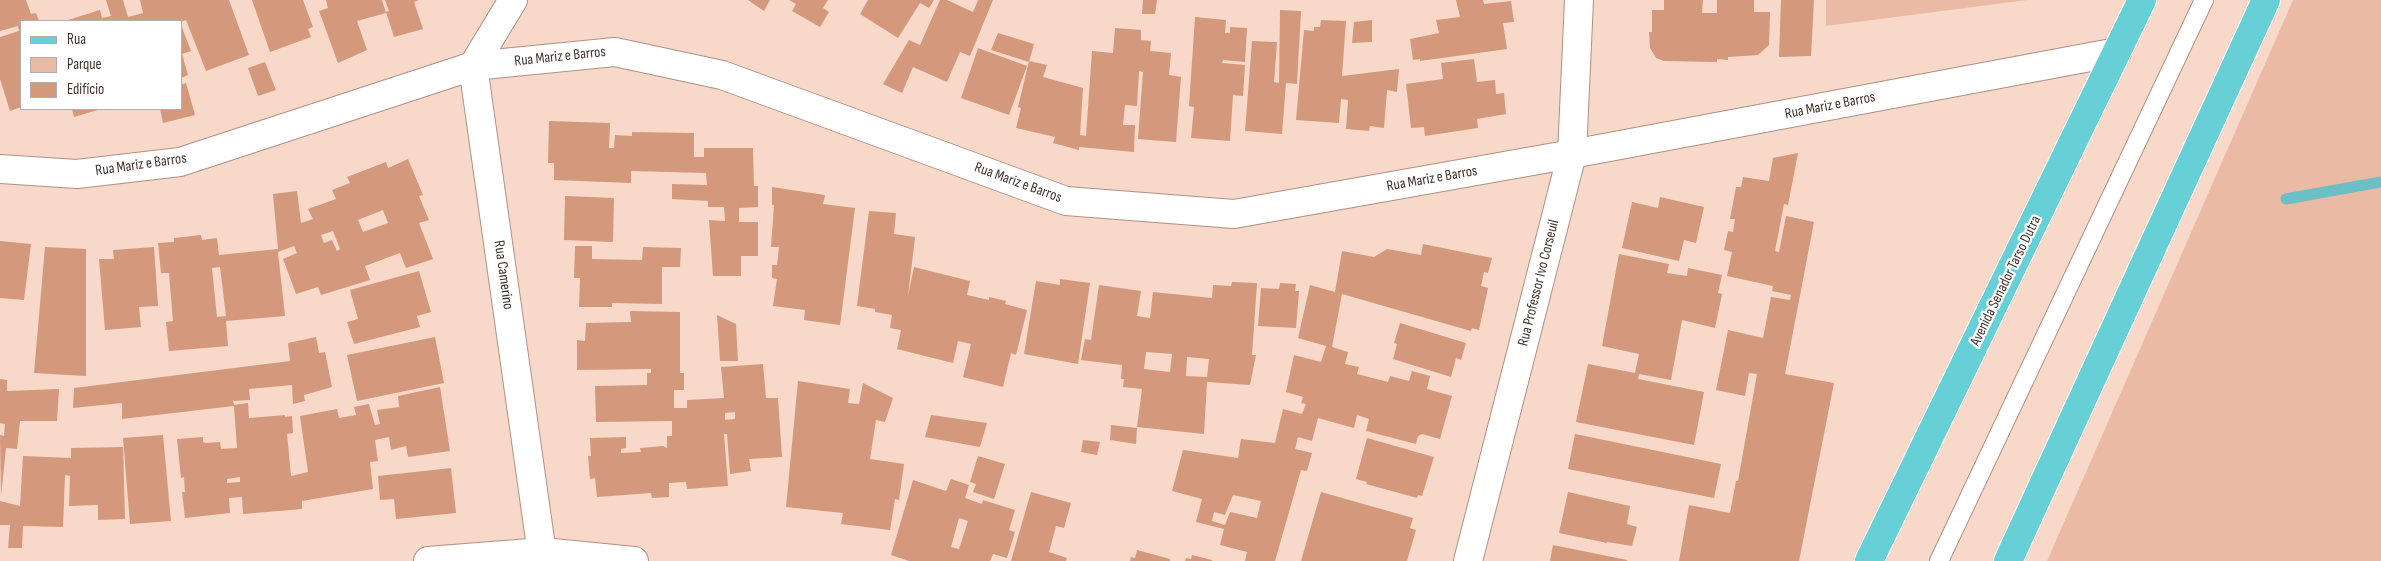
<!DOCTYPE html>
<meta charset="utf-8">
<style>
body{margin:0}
#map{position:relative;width:2381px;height:561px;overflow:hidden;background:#f8d8c9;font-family:"Sofia Sans Condensed",sans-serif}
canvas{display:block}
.legend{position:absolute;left:20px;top:20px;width:162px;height:90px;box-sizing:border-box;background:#fff;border:1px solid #b3adab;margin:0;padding:6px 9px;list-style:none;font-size:15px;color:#40332e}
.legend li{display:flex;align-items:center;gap:10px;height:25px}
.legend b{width:25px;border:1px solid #b3adab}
</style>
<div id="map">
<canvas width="2381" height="561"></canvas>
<ul class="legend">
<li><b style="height:6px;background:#66d0d6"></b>Rua</li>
<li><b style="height:14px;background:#ebbaa4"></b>Parque</li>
<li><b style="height:14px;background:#d4987c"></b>Edifício</li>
</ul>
</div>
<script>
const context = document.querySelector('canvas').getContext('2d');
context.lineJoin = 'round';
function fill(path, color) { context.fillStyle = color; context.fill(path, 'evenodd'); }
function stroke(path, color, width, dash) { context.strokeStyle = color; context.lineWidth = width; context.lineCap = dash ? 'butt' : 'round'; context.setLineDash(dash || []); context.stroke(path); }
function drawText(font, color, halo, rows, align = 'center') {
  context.font = font + ' "Sofia Sans Condensed",sans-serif'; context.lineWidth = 4.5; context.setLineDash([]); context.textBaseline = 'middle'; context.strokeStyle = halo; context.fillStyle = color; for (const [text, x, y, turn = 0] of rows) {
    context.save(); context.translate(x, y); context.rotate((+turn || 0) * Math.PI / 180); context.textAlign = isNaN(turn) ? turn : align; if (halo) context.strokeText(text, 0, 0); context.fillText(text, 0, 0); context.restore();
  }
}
fill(new Path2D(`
 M1826,0H2027L1826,26Z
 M2293,0H2381V561H2047Z`), '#ebbaa4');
stroke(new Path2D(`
 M2286,199L2381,182`), '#6bbfc5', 11);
fill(new Path2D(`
 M0,0H26L31,14L36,13L39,21H21V107L10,111L0,79V37L19,31L18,26L0,31Z
 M106,0H123L128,17L143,13L140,0H229L249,55L206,71L186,20L181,22L65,21L100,10L102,18L111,16Z
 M252,0H303L313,27L308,29L311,37L270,52Z
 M326,0H382L386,13L357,21L367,50L338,63L319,11L328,8Z
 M385,0H419L414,2L423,29L394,37L386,12L389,11Z
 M748,0H770L764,11Z
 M789,0H828L823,8L829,12L820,27L792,11L796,4Z
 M868,0H934L929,8L920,3L898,38L860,14Z
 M940,0H947L973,12L978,0H993L970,56L960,52L947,82L913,67L902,93L883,84L909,40L920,45Z
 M1143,0H1157L1155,14H1142Z
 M1456,0H1483L1484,4L1511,1L1514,22L1503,23L1507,49L1420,61V59L1413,60L1410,39L1439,33L1436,20L1460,17Z
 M1664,0H1703L1702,13H1717V0H1754V12H1770L1769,45L1758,55L1728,57V60L1717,59V62L1664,61L1656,58L1650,48L1649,32H1652V10H1664Z
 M1781,0H1814L1811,56L1779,57Z
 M1280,10L1301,11L1297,84L1286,83L1282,134L1245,131L1252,41L1277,42L1274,82L1279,83Z
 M1195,17L1226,20L1225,33H1230V27L1247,28L1245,62L1223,60L1222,63L1245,65L1243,96L1233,95L1230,141L1191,138L1194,107L1189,106Z
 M1321,20L1346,21L1342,76L1399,69L1397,92L1387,90L1384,128L1370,126L1369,131L1346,129L1348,100L1341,99L1339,123L1296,120L1304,30L1314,31V27H1320Z
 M1372,20V42L1352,43L1354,22Z
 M181,25L191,51L182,54L188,75L181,78Z
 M1115,28L1141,30V40L1151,41L1150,51L1171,53L1169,75L1181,77L1176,142L1138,139L1143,72L1139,71L1137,106L1125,105L1123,125H1135L1134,152L1079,147V150L1053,143L1055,137L1016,128L1021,108L1018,107L1029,61L1047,65L1043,77L1083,88L1080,135L1086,136L1092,51L1113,53Z
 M998,33L1034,44L1029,62L991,50Z
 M978,48L1027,66L1009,115L961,98Z
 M1474,59L1477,82L1495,80L1496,94L1504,93L1506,114L1477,119L1478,128L1425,136L1424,127L1411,128L1406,84L1443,79L1441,63Z
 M265,62L276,90L258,96L248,68Z
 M186,83L195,115L163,123L160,109H181V85Z
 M72,109H101L74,117Z
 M549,121L610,123L609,148H614L615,135L632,136V132L694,133V157H704V148H753L754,186H758V207L739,208V222H758V256H741V276H713L709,220L725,221L724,207H708V201L672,199V184L707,185L706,173L631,171V183L554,180V163H548Z
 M1798,153L1788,205L1784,204L1775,251L1779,252L1786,216L1814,222L1785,374L1834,383L1799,561H1679L1689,505L1730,513L1736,481H1738L1757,374L1749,373L1745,396L1716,390L1728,330L1763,338L1771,297L1790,300L1791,295L1772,291L1773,286L1727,276L1732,252L1724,250L1728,231L1733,232L1735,219H1730L1736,187H1741L1743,177L1769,181L1773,158Z
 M408,159L423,195L419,196L429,220L419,223L433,259L406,268L400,253L365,266L370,280L321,295L318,287L296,294L283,259L297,253L294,246L278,252L285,316L226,321L228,346L169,351L166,322L173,321L169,273H161L158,243L174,242V238L201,235L202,240L217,238L219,255L278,249L273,194L297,191L301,223L313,219L308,209L336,199L332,190L350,183L347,177L386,162L388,168ZM383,210L388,223L363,232L358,220ZM333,231L340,249L337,251L332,240L324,243L321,235ZM220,267L226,316L217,317L212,268Z
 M772,187L825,195L823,204L855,208L840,325L804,320L805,310L773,306L777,279L772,278V265H777L779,247H771L774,205H772Z
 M565,196L614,198L613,242L564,240Z
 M1660,197L1704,207L1696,243L1684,240L1679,261L1622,248L1632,202L1658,208Z
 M869,211L896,213L894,234L915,237L908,296L914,267L970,281L967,295L989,300V297L1006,301L1005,304L1027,310L1016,355L1011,353L1003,387L963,377L971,344L958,341L953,363L897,349L901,330L890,328L892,315L875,312V309L857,306Z
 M0,241L31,244L24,300L0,298Z
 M1423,244L1492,258L1488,273L1484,272L1481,286L1488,288L1479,330L1472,328L1471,331L1342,294L1332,347L1348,352L1345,364L1359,367L1357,374L1388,382L1390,376L1409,381L1412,371L1430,376L1427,389L1452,396L1440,439L1422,434L1418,436L1416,444L1366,431L1369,419L1357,415L1354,428L1318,418L1312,441L1298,437L1295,449L1312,453L1307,471L1301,470L1275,561H1245L1247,552L1220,545L1224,529L1196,522L1202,499L1172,491L1183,450L1238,458L1241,439L1275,443L1283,409L1302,414L1306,404L1301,403L1303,397L1286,392L1294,355L1321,362L1326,346L1298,338L1310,285L1335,292L1342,251L1374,257L1387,249L1421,255ZM1233,495L1261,501L1257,518L1230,512L1225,525L1212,521L1214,512L1225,515Z
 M575,246H592V259L642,260L643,247L681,248L680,267H662V304L612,303V307H579L580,278H574Z
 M45,247L86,249V376L34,373Z
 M154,247L158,306L139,307L141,327L105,330L99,259H114L113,250Z
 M1619,254L1669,264L1667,273L1687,276L1688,268L1722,275L1718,293L1722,294L1715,328L1682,320L1671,380L1639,374L1638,379L1704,392L1694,445L1576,422L1588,364L1635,373L1639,354L1602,346Z
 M419,271L431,312L417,316L420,327L354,344L347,322L358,319L350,290Z
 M1060,279L1090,283L1078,364L1024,354L1036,281L1060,285Z
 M1232,282L1257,283L1252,355H1256L1250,385L1207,382L1204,434L1137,427L1142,389L1123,387L1124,379H1121L1122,365L1081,360L1085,339L1091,340L1099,285L1141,291L1137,316L1150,318L1153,292L1212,298L1213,285L1231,286ZM1146,352L1172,354L1170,372L1144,369ZM1187,357L1209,359L1207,377L1186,376Z
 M1280,283L1296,284L1295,291H1299L1296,328L1258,326L1261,288L1279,289Z
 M630,311L680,312V373H684V390H674V408H687V400L724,398L721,367L763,364L766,398H778L782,457L749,459L751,471L730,474L727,434H724L728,486L687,489L686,482L669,483V497L652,498L651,493L597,497L595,478L590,479L588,456H591L590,438L626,437V448L621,449V453L641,452L640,448L663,446L667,448V436H672V421L596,422L595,386L647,385V373H651V369L577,370V340L585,341L586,323L631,322ZM735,412V419L725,420V413Z
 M717,315L736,324L738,361H720Z
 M1400,323L1466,343L1461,360L1456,358L1451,377L1393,359L1397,344L1394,343Z
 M316,337L319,353L325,352L332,387L304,395L305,401L293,404L292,385L249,389L250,400L233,401L234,405L248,403L249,418L285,415V417L292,416L293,433L287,434L291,476L308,472L300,416L337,409L339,418L356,415L354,407L369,404L375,425L380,424L377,410L399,407L398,396L440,387L450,451L408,457L406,446L391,450L389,437L375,440L378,461L370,462L373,489L302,501V509L243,514L242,497L229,498L230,513L185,518L182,492H185L184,477L181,478L177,439L203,437V442L206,443L220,442L221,449L237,448L234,406L122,419V403L73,408L74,388L290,361L288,343ZM240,477V482L227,483V479Z
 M435,337L444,383L357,401L347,355Z
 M0,379L7,380V391L59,389L57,421H20L17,449L6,448L1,496L0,435L4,436L5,424L0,423Z
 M798,381L850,389L848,403L859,404L863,383L893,398L885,422L876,420L870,459L904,464L899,500L895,499L890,530L841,524L843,513L786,507Z
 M931,415L987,423L980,447L925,437Z
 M1111,425L1137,428L1136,444L1110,440Z
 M1575,434L1721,464L1714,498L1568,469Z
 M163,435L171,521L130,524L123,438Z
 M1367,438L1434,457L1422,496L1418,495L1417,498L1366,484L1367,482L1356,479Z
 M1083,440L1100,442L1097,455L1081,452Z
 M123,447L125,519L98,520V505L69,506L70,476L65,475L63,527L23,526L22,548H8L10,525H0V501L20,506L23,456L71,458V448Z
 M978,456L1005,464L994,499L973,492L976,484L970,482Z
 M451,468L456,513L396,519L394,499L380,500L378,476Z
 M951,479L969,485L965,498L982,504L983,500L1015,510L1009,530L1015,532L1007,558L993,554L990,561H909L891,555L913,480L946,491ZM959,518L968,521L959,549L951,547Z
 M1031,492L1071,503L1064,528L1056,526L1049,552L1067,558L1066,561H1011Z
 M1321,492L1413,518L1410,528L1416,530L1407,561H1301Z
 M1568,492L1630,506L1627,524L1637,527L1632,546L1607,542V543L1559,533Z
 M1553,545L1627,560V561H1550Z
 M1137,550L1170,559V561H1130L1131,557L1135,558Z
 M1192,555L1212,560V561H1185L1186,558L1191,559Z`), '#d4987c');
const service = new Path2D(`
 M1939,561L2204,0`);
const minor = new Path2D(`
 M513,0L473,66L543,561
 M0,169L77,174L180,162L473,66L615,52L722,75L1066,201L1234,214L1572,154L2117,52`);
const tertiary = new Path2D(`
 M428,561L543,552L634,561
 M1468,561L1572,154L1579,0`);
const primary = new Path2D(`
 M1869,561L2142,0
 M2008,561L2266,0`);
stroke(service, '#af9083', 20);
stroke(minor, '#af9083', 30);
stroke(tertiary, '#af9083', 30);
stroke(primary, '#fff', 30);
stroke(service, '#fff', 18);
stroke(minor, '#fff', 28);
stroke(tertiary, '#fff', 28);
stroke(primary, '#66d0d6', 28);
drawText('15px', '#40332e', '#fff', [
 ["Rua Mariz e Barros",560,57,-6],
 ["Rua Mariz e Barros",1830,106,-11],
 ["Rua Mariz e Barros",141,165,-8],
 ["Rua Mariz e Barros",1432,179,-10],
 ["Rua Mariz e Barros",1018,183,20],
 ["Rua Camerino",503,275,82],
 ["Avenida Senador Tarso Dutra",2006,281,-64],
 ["Rua Professor Ivo Corseuil",1539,283,-76]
]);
</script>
